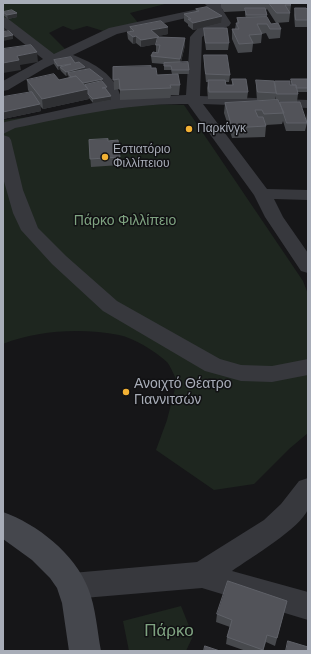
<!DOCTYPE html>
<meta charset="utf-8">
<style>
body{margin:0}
#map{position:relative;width:311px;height:654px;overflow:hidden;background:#161618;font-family:Rubik,sans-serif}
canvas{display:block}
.frame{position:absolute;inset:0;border:4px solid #a8adb8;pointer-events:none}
</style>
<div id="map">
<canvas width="311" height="654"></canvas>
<div class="frame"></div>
</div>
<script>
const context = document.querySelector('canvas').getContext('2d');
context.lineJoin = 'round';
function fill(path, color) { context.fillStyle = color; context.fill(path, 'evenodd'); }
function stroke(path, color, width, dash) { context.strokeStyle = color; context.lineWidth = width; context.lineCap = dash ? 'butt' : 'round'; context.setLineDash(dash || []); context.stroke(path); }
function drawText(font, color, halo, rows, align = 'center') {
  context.font = font + ' Rubik,sans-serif'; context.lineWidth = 3; context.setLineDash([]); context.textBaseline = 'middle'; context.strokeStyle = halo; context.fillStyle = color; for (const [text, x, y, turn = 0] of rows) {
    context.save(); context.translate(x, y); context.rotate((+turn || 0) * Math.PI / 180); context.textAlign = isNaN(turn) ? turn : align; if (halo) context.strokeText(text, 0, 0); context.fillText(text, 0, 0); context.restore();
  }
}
fill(new Path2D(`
 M3,3H169L130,13L140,25L110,33L87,26L73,30L63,26L49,33L68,52L52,59L3,21Z
 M141,104L184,105L303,281L308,294V433L289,449L254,484L214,490L156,450L167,420L177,381C174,375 171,367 167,362C155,351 134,338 119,335C82,328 38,330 3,344V120Z
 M181,606L193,636L186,651H129L123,621Z`), '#1e261f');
fill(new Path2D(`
 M204,3H238L236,5L222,9L231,23L229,26L206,34L202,37L200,96L308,100V108L203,104L267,189L308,190V200L274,199L283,217L308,253V273L301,271L265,217L254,195L188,104C128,103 73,116 15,128L3,134V123L5,122L107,100C103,77 82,68 62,60L45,68L8,90L3,91V81L43,59L3,27V17L7,18L54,54L109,28L198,9L207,6ZM212,12L218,22L197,29L190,37L186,95L121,98C116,75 94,63 73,55L117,34Z
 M3,135L9,137L11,140L23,190L38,228L66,256L117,301L220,359L241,365L272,366L308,359V375L272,382L241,381L205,371L103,311L52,264L21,230L13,213L3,178Z
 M308,478C308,486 310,503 308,509C301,528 250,558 232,571L308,592V620L202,588L72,599L62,595L58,586L62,577L72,573L197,562L264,520L281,504L299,481Z`), '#37383d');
fill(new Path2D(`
 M3,512C37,524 75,554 88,588C96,608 97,630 101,651H69L62,603L57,588L50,578L32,560L3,539Z`), '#45474d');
fill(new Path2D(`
 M221,3H290L291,5L289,22L276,23L267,9L266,10L267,15V18L271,24L281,29L280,38L269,39L266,33L262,34L261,43L253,44L252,52L238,53L232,39V29H235L236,23H237V18H246L245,15V11L224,12L221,7Z
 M295,8L308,10V27H295L294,15Z
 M196,9L221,23L193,30L188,26V24L184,21V14L196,12Z
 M3,12L17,13V17L8,19L3,15Z
 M130,27L168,34L158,36L159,37L185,38V45L181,62L189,70V74H172L171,70H164V64L152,63L151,56L156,52V44L141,47L136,43L133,44L128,39L127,32H130Z
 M204,28L229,43L228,50H206L204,35Z
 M204,55L230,75L229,82H226V85H232V79L248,92L247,99H208L207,88L208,82H206L204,62Z
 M54,60L75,63L85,67V70L103,83L107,90L111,96V100L93,103L89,98V99L43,109L40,106L41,111L3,119V97L30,93L28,90L27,80H59L69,78L68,75L66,76L61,71L60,69L58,70L54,64Z
 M113,67L151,68L157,75L180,85L179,95H171L170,98L120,100V89L114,90Z
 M291,79L308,81V92H297L298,94L297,102L279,101L280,105V102L307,123L305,131H286L283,121L282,124L266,125V126L265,137L232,138L224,113L225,103L276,101L275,96V100H257L256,88V80L274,85L275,81L291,85Z
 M307,113H308V128L306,121Z
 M89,140L108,141L120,157V165L91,167Z
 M287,601L275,646L266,642L263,651H246L226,644L227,637L230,627L216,622L217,614Z`), '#47494d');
fill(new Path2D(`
 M17,13V17L8,19L7,15Z
 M222,16L221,23L193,30V23Z
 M168,27V34L151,38V30Z
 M5,28L6,32L3,33V29Z
 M13,35V39L3,41V37Z
 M136,36V43L133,44V37Z
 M159,37L158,44L141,47V40Z
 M185,38V45L180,66V59Z
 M37,52L38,62L20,65L21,70L3,73V63L17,56Z
 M71,64L60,67V69L58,70V66Z
 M85,67V71L68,73V75L66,76V72Z
 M103,79V83L83,87L81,84Z
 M88,89L89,99L43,109L42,99Z
 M111,96V100L93,103V99Z
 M40,104L41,111L3,119V112Z`), '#2f3033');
const building = new Path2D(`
 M269,3H289L291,5H285L290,13H277Z
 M207,7L222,16L193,23L188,19H191L184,14L199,11L196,9Z
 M245,8H265L267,15H247Z
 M295,8H306L308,10V20H296Z
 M12,10L17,13L7,15L3,12Z
 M267,17L271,24L278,23L281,29H270L267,24H257L262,34L249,35L253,43L239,44L232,29H239L236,23H239L237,18Z
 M161,21L168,27L151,30L159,37L141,40L136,36L133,37L127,32L134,31L130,27Z
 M204,28H227L229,43H206Z
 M9,31L13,35L3,37V32Z
 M158,37L185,38L180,59L151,56L153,52L158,53L160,45H156Z
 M31,45L37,52L17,56L19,60L3,63V49Z
 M204,55H227L230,75L206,74Z
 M71,57L75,63L79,62L85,67L66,72L60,67L71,64L58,66L54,60Z
 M188,62L189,70H172L171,66H164V63Z
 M151,66V68H156L157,75L178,74L180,85H170L171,88L120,90L119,79L113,80V67Z
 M90,69L103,79L83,83L76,76L71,77L68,73Z
 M54,74L59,80L76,76L88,89L42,99L27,80Z
 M232,79H246L248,92H209L208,80H225L226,85H233Z
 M291,79H307L308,81V88H296V85H293Z
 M256,80L274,81L276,93L258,92Z
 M102,81L107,87L102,88H105L111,96L93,99L88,94V89L85,85Z
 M275,81H290V85H296L298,94H277Z
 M32,92L40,104L3,112V97Z
 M278,100L284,113L264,114L262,110H255L258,117H263L266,126L232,128L225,103Z
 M280,102H300L307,123H287Z
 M108,139V141L118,140L120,157L90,159L89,140Z
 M228,581L287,601L277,638L267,635L263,650L227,637L232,620L217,614Z
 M288,641L308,647V651H286Z
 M205,646L220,651H204Z`);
fill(building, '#525359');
stroke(building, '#5f6168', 1);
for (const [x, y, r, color] of [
 [189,129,4,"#f2b134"],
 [105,157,4,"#f2b134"],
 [126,392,4,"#f2b134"]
]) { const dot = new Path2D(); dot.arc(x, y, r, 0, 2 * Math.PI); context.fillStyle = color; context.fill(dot); stroke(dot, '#111113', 1.5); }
drawText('12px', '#a8adb8', '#111113', [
 ["Παρκίνγκ",197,129],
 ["Εστιατόριο",113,150],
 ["Φιλλίπειου",113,164]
], 'left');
drawText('14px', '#7fa381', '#111113', [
 ["Πάρκο Φιλλίπειο",125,221]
]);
drawText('14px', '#a8adb8', '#111113', [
 ["Ανοιχτό Θέατρο",134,384],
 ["Γιαννιτσών",134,400]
], 'left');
drawText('17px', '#7fa381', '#111113', [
 ["Πάρκο",169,631]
]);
</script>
